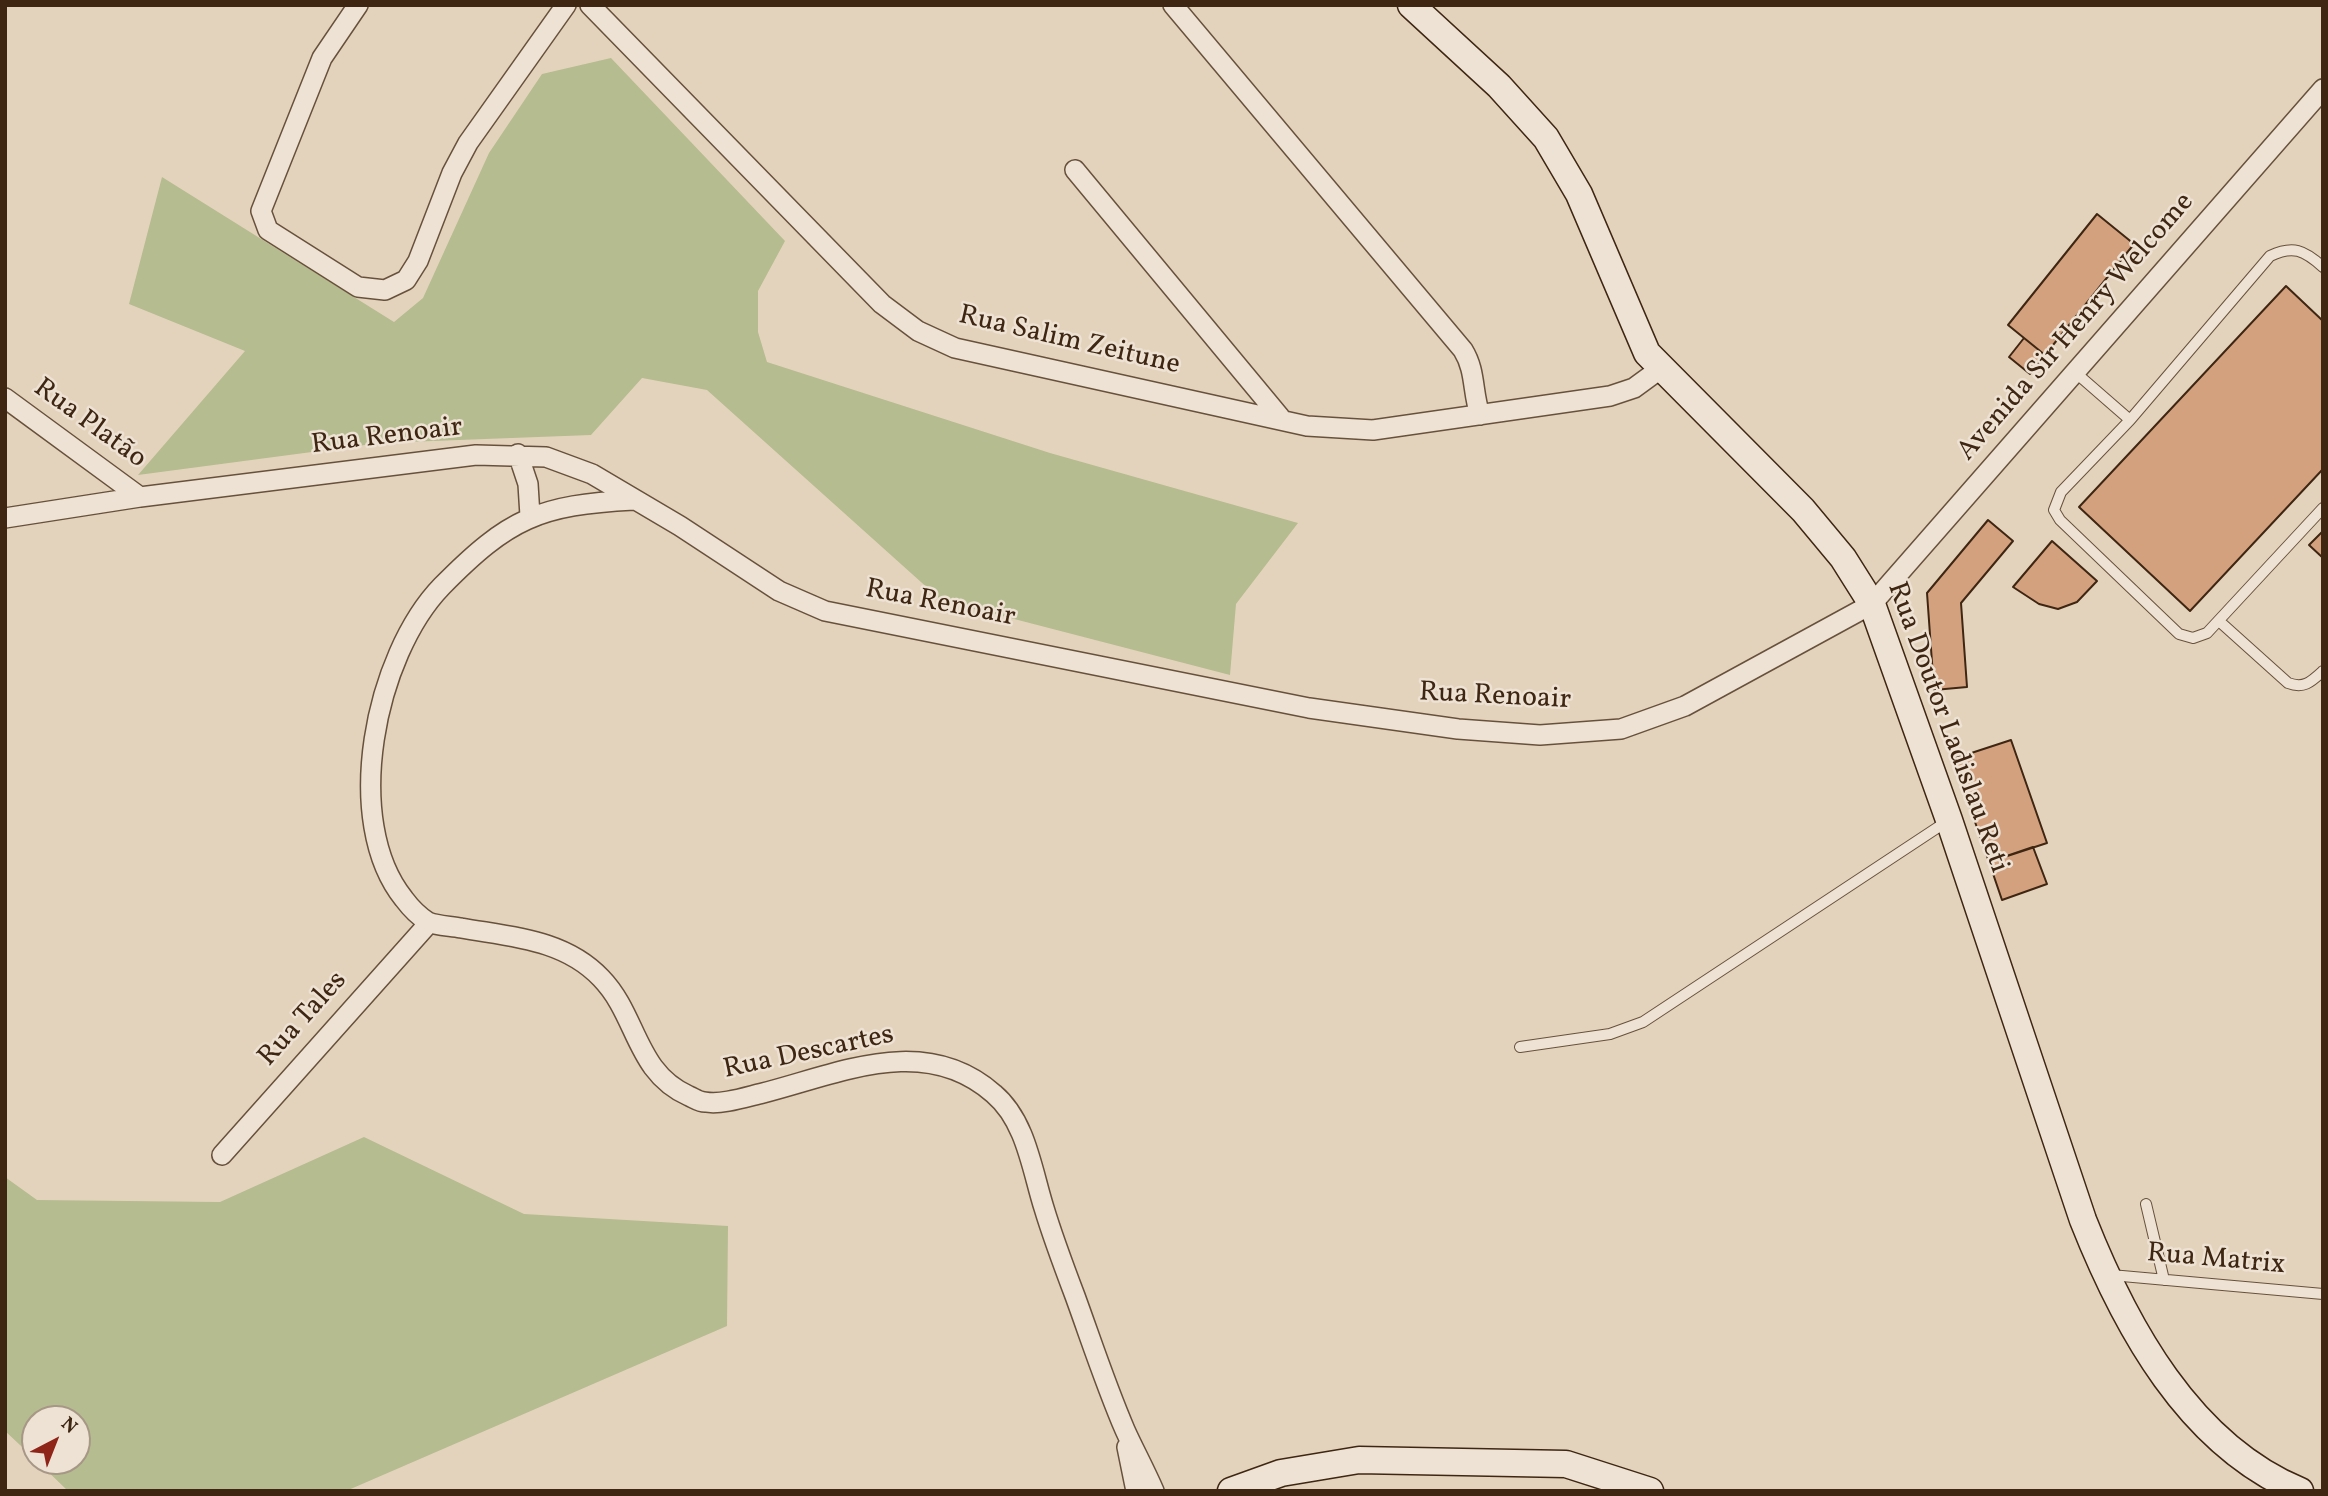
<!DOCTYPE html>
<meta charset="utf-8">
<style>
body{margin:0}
#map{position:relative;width:2328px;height:1496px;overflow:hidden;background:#e4d3bc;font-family:Vollkorn,serif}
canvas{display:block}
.frame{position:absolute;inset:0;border:7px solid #3e2612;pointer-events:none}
.north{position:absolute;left:21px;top:1405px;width:70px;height:70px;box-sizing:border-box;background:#ede2d3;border:2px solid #a79786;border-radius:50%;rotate:42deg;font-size:19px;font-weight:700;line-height:28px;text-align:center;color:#3e2612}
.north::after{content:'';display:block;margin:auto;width:24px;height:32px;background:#8f2418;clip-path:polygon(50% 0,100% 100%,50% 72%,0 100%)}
</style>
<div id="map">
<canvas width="2328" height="1496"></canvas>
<div class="frame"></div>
<div class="north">N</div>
</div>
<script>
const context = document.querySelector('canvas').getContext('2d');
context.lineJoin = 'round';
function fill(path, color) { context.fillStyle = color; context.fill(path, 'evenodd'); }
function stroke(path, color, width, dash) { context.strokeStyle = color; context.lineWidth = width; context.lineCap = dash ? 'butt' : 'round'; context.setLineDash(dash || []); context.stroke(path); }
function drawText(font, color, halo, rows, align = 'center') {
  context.font = font + ' Vollkorn,serif'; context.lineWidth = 5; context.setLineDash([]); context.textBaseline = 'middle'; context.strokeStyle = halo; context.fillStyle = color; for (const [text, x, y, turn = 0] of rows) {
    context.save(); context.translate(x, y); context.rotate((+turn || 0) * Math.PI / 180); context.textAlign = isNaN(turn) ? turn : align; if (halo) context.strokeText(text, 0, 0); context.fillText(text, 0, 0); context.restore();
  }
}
fill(new Path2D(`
 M611,58L785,241L758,291V332L767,362L1050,453L1298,523L1236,604L1230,675L941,600L707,390L642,378L591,435L380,443L138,475L245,351L129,304L162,177L394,322L423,298L489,153L542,74Z
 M364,1137L524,1214L728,1226L727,1326L346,1491H68L37,1461H77V1419H35V1459L5,1431V1177L37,1200L220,1202Z`), '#b5bc8f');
const building = new Path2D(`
 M2097,214L2134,244L2045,355L2008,325Z
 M2286,286L2323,321V469L2190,611L2079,507Z
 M2024,338L2045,355L2030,374L2009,357Z
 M1988,520L2013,541L1961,603L1967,687L1934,690L1927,593Z
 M2323,531V558L2309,545Z
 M2052,541L2097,581L2077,602L2058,609L2039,604L2013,587Z
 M2011,740L2047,843L1989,862L1953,759Z
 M2033,847L2047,884L2002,900L1989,862Z`);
fill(building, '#d4a17f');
stroke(building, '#3e2612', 2);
const lane = new Path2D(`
 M2076,373L2130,420L2270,256C2293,245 2304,250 2323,267
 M2130,420L2061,492L2054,510L2060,520L2179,634L2193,638L2207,633L2323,508
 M2219,621L2288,683C2304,689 2311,682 2323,671
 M1520,1047L1610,1034L1643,1022L1946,822
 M2146,1204L2164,1280
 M2111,1275L2323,1294`);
const street = new Path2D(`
 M358,5L322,58L261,211L268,230L358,287L385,290L406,280L418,261L452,173L468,143L566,5
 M590,5L882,304L918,331L955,348L1307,426L1373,430L1610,396L1634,388L1660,369
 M1173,5L1463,350C1476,371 1472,391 1480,415
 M1075,170L1280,417
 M5,398L140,497
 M518,454L528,484L530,516
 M634,500C539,505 509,518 442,586C375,655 341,821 404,899C410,907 420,917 428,922C437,926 452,926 461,928C511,937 564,939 601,978C638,1016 635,1072 689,1096C694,1098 699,1102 705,1102C722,1105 746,1097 763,1093C841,1073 925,1033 994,1094C1026,1121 1032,1170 1044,1208C1053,1238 1064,1267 1075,1296C1091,1340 1106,1386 1125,1430C1134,1450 1145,1470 1154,1491
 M5,518L140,497L476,455L546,457L592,474L680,526L779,591L825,611L1309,708L1458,729L1540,735L1621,729L1685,706L1872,604L2323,89
 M222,1155L429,923
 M1127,1447L1136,1491`);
const secondary = new Path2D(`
 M1411,5L1499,86L1546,138L1579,194L1647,353L1803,510L1843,558L1872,604L1949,820L2083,1220C2125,1326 2189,1445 2300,1491
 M1231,1491L1281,1473L1359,1460L1566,1464L1650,1491`);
stroke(lane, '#68513c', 12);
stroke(street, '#68513c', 22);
stroke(secondary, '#3e2612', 29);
stroke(lane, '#ede2d3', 10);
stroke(street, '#ede2d3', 19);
stroke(secondary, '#ede2d3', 26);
drawText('28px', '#3e2612', '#ede2d3', [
 ["Avenida Sir Henry Welcome",2077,328,-49],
 ["Rua Salim Zeitune",1069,342,13],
 ["Rua Platão",89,425,36],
 ["Rua Renoair",387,438,-7],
 ["Rua Renoair",940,605,11],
 ["Rua Renoair",1495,698,3],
 ["Rua Doutor Ladislau Reti",1946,728,70],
 ["Rua Tales",304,1020,-48],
 ["Rua Descartes",809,1054,-12],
 ["Rua Matrix",2216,1261,5]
]);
</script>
